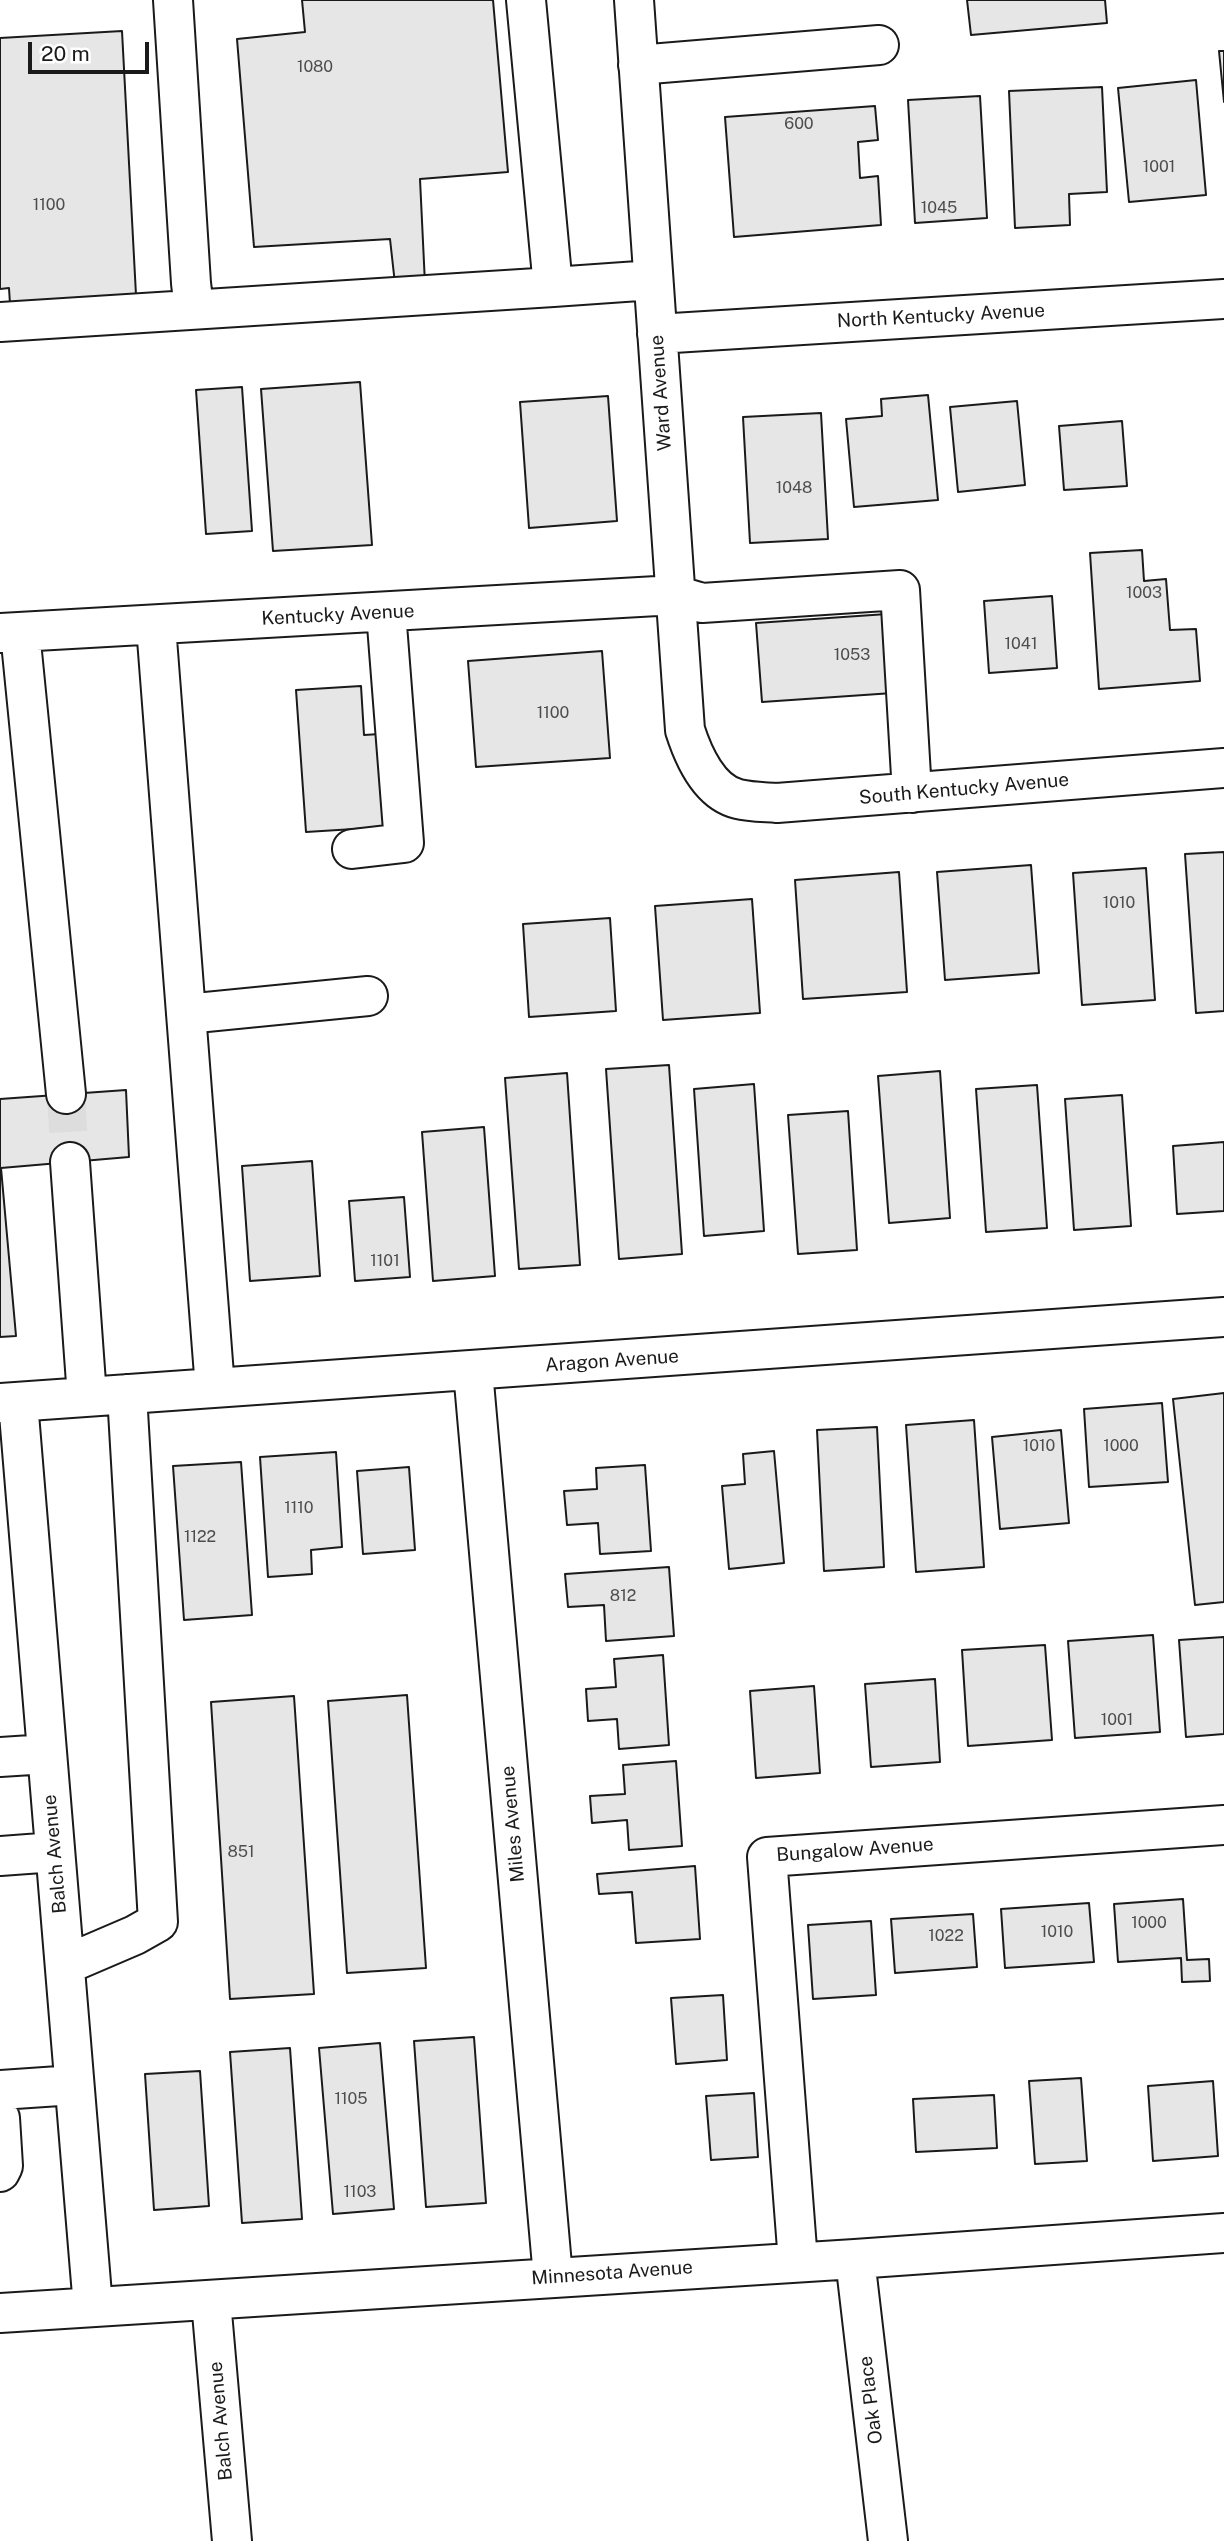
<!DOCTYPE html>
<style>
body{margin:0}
#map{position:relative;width:1224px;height:2541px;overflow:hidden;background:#fff;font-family:"Public Sans",sans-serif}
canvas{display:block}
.scale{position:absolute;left:28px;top:42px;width:121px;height:32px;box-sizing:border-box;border:4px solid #1a1a1a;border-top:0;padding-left:9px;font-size:21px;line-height:24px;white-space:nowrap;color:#1a1a1a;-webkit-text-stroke:5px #fff;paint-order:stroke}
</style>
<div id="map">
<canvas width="1224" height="2541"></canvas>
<div class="scale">20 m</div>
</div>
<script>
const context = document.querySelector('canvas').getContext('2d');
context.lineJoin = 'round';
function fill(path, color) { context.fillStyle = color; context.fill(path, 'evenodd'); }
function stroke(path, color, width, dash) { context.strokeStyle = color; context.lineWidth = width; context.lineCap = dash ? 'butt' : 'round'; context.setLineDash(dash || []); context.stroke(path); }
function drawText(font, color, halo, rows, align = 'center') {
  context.font = font + ' "Public Sans",sans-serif'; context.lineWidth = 5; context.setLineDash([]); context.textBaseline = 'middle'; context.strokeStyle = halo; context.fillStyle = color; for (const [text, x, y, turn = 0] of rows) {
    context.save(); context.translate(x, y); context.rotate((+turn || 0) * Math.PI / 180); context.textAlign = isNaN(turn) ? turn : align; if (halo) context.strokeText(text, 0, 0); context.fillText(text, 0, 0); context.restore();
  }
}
const building = new Path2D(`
 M302,0H493L508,172L420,179L425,284H395L390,239L254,247L237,39L305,32Z
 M967,0H1105L1107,23L971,35Z
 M122,31L136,295L10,304L9,288L0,289V38Z
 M1219,51H1224V102Z
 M1196,80L1206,195L1129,202L1118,88Z
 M1102,87L1107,192L1069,194L1070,225L1015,228L1009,91Z
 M980,96L987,218L915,223L908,100Z
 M875,106L878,140L858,142L860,178L878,176L881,225L734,237L725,117Z
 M360,382L372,545L273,551L261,389Z
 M242,387L252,531L206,534L196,390Z
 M928,395L938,500L854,507L846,419L882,416L881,399Z
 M608,396L617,521L529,528L520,402Z
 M1017,401L1025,485L958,492L950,407Z
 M821,413L828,539L750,543L743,417Z
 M1122,421L1127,486L1064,490L1059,426Z
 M1142,550L1144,581L1166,579L1170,630L1196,629L1200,681L1099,689L1090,553Z
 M1052,596L1057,668L989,673L984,601Z
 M887,614L893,693L762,702L756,623Z
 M602,651L610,758L476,767L468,661Z
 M361,686L364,735L380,734L386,827L306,832L296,690Z
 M1224,852V1011L1196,1013L1185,854Z
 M1031,865L1039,973L945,980L937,872Z
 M1146,868L1155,1000L1082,1005L1073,873Z
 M899,872L907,992L803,999L795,880Z
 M752,899L760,1013L663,1020L655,906Z
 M610,918L616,1011L529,1017L523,924Z
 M669,1065L682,1254L619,1259L606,1069Z
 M940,1071L950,1218L889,1223L878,1076Z
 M567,1073L580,1265L519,1269L505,1078Z
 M754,1084L764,1231L704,1236L694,1089Z
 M1037,1085L1047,1228L986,1232L976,1089Z
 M126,1090L129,1157L1,1168L16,1336L0,1337V1099Z
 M1122,1095L1131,1226L1074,1230L1065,1099Z
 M848,1111L857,1250L798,1254L788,1115Z
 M484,1127L495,1276L433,1281L422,1132Z
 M1224,1142V1211L1177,1214L1173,1146Z
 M312,1161L320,1276L250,1281L242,1166Z
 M404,1197L410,1277L355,1281L349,1201Z
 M1224,1393V1602L1195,1605L1173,1399Z
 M1162,1403L1168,1482L1089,1487L1084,1409Z
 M974,1420L984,1567L916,1572L906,1425Z
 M877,1427L884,1567L824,1571L817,1430Z
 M1061,1430L1069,1523L1000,1529L992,1437Z
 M774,1451L784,1563L729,1569L722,1486L745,1484L743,1454Z
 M336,1452L342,1547L311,1550L312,1574L268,1577L260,1457Z
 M241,1462L252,1615L184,1620L173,1466Z
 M645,1465L651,1551L600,1554L598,1523L567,1525L564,1491L597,1489L596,1468Z
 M409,1467L415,1550L363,1554L357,1471Z
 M669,1567L674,1636L606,1641L604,1605L568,1607L565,1574Z
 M1153,1635L1160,1732L1075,1738L1068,1641Z
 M1224,1637V1734L1186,1737L1179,1640Z
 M1045,1645L1052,1740L968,1746L962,1650Z
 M663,1655L669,1745L619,1749L617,1719L588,1721L586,1689L616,1687L614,1659Z
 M935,1679L940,1762L871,1767L865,1684Z
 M814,1686L820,1773L756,1778L750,1691Z
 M407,1695L426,1968L347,1973L328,1701Z
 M294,1696L314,1994L230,1999L211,1702Z
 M676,1761L682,1846L629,1850L627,1820L592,1823L590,1796L625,1794L623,1765Z
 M695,1866L700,1939L636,1943L632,1892L599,1894L597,1874Z
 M1183,1899L1187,1960L1209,1959L1210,1981L1182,1982L1181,1958L1118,1962L1114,1904Z
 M1089,1903L1094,1962L1005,1968L1001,1909Z
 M973,1914L977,1967L895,1973L891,1919Z
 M871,1921L876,1995L813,1999L808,1925Z
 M723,1995L727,2060L676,2064L671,1998Z
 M474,2037L486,2203L426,2207L414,2041Z
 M380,2043L394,2209L333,2214L319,2048Z
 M290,2048L302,2219L242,2223L230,2052Z
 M200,2071L209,2206L154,2210L145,2074Z
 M1081,2078L1087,2161L1035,2164L1029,2081Z
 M1213,2081L1218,2156L1153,2161L1148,2086Z
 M754,2093L758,2157L711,2160L706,2096Z
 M994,2095L997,2148L916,2152L913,2099Z`);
fill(building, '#e6e6e6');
stroke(building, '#1a1a1a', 2);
stroke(new Path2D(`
 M66,1094L70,1162`), '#ddd', 38, [38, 19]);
const minor = new Path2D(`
 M173,0L191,283L194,309
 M526,0L553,287L653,280
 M634,0L685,730C693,755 709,792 738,799C750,802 764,802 777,803L1224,768
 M638,65L879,45
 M0,322L553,287
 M657,334L1224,299
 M156,626L215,1388
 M20,632L66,1094
 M0,633L675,595L702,603L900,590L912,793
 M352,849L404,843L386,612
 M186,1014L368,996
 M70,1162L87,1397
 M473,1371L553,2277
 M18,1402L93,2307
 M0,1403L1224,1317
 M0,1757L47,1754
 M0,1856L55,1852
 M65,1965L135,1935L158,1922L127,1394
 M0,2090L74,2085
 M0,2118L3,2166L0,2172
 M855,2259L888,2541
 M798,2262L767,1857L1224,1825
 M211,2301L232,2541
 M0,2313L855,2259L1224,2233`);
stroke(minor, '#1a1a1a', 42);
stroke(minor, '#fff', 38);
drawText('16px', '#4d4d4d', null, [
 ["1080",315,67],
 ["600",799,124],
 ["1001",1159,167],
 ["1100",49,205],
 ["1045",939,208],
 ["1048",794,488],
 ["1003",1144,593],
 ["1041",1021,644],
 ["1053",852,655],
 ["1100",553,713],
 ["1010",1119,903],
 ["1101",385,1261],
 ["1010",1039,1446],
 ["1000",1121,1446],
 ["1110",299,1508],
 ["1122",200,1537],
 ["812",623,1596],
 ["1001",1117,1720],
 ["851",241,1852],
 ["1000",1149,1923],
 ["1010",1057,1932],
 ["1022",946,1936],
 ["1105",351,2099],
 ["1103",360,2192]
]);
drawText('19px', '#1a1a1a', '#fff', [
 ["North Kentucky Avenue",941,316,-3],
 ["Ward Avenue",661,393,-94],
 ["Kentucky Avenue",338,615,-3],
 ["South Kentucky Avenue",964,789,-5],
 ["Aragon Avenue",612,1361,-4],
 ["Miles Avenue",513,1824,-95],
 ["Bungalow Avenue",855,1850,-4],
 ["Balch Avenue",55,1854,-95],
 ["Minnesota Avenue",612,2273,-4],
 ["Oak Place",871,2400,-97],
 ["Balch Avenue",221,2421,-95]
]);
</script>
